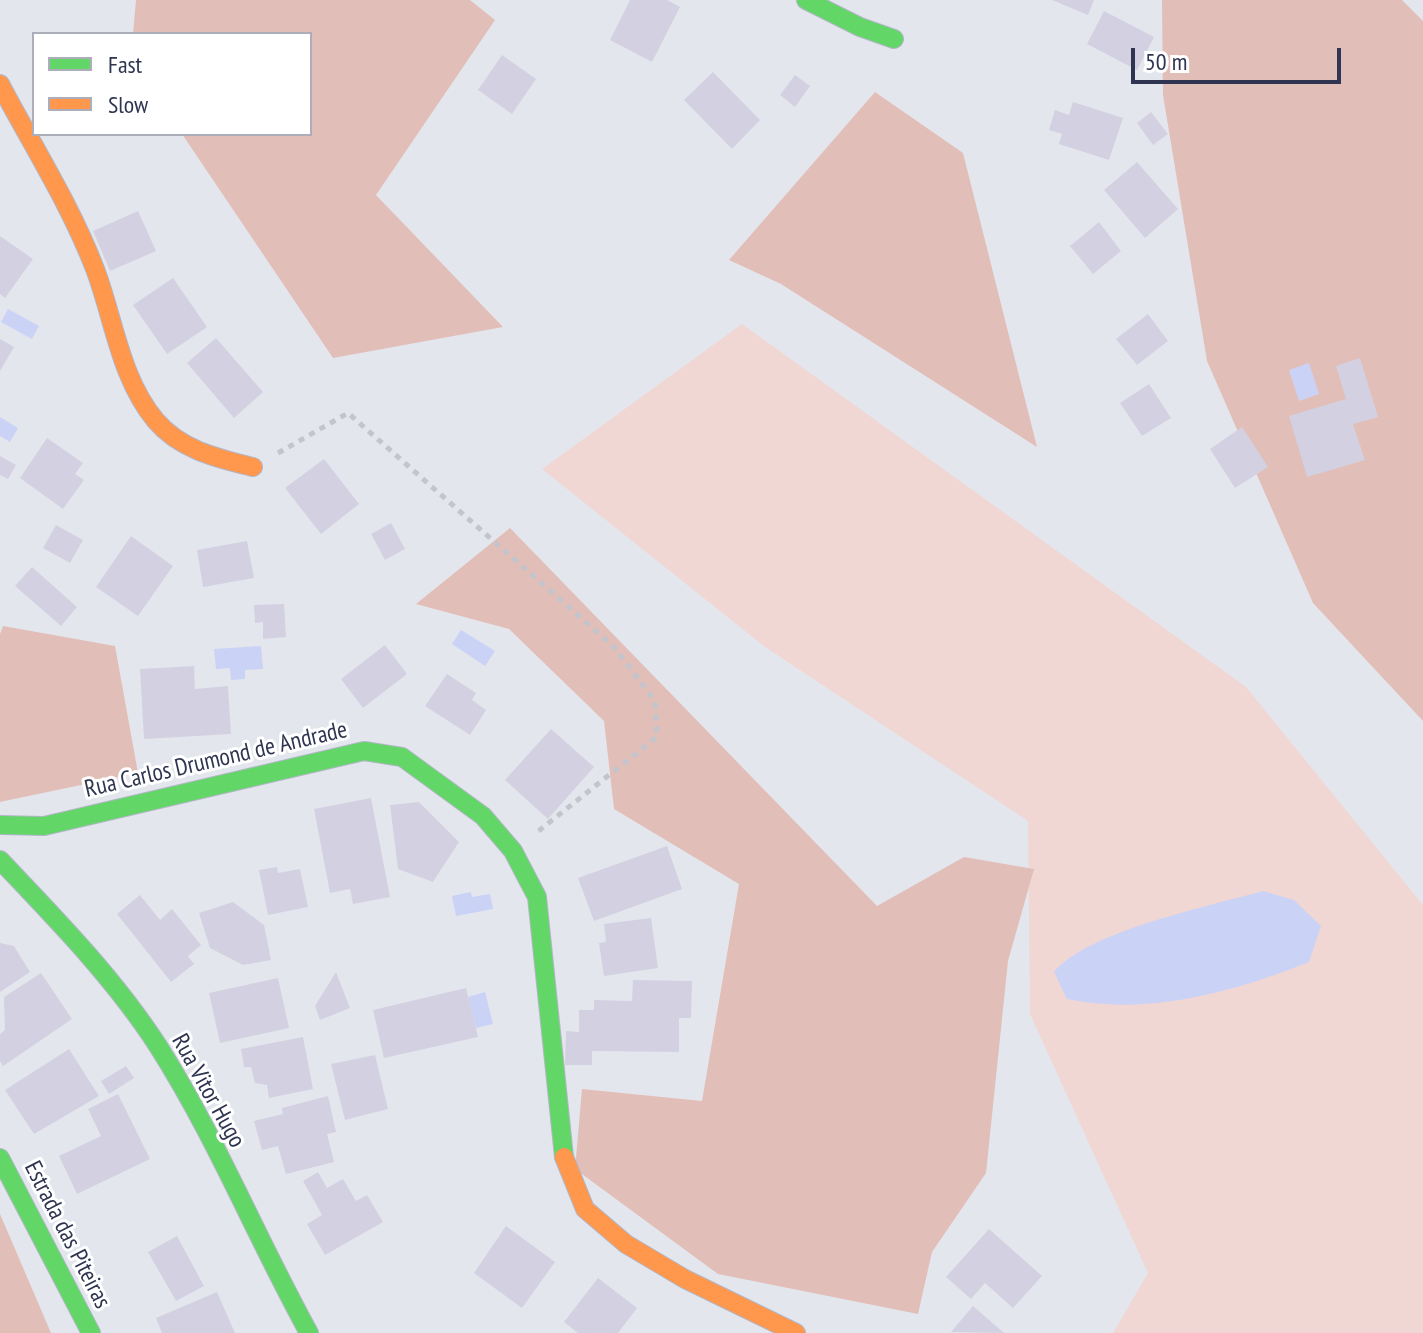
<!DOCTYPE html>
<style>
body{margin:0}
#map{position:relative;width:1423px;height:1333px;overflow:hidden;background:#e4e6ee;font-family:"PT Sans Narrow",sans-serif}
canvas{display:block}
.legend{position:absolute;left:32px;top:32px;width:280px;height:104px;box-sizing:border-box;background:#fff;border:2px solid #acaeb9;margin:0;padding:10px 14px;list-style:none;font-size:24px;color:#2f3450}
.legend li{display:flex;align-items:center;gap:16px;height:40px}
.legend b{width:40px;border:2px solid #acaeb9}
.scale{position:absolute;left:1131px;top:48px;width:210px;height:36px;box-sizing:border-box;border:4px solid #2f3450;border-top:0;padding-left:10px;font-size:24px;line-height:28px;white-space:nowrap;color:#2f3450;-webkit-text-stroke:6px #fff;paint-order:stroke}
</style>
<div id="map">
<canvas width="1423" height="1333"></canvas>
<ul class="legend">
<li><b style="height:10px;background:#63d668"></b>Fast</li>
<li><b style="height:10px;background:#ff974d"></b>Slow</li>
</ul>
<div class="scale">50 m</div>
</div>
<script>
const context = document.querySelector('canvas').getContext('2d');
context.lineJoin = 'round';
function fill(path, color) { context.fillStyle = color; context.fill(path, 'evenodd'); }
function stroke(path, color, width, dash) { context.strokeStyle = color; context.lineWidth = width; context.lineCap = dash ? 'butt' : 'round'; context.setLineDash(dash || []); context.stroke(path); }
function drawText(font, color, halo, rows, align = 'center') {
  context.font = font + ' "PT Sans Narrow",sans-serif'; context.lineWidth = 6; context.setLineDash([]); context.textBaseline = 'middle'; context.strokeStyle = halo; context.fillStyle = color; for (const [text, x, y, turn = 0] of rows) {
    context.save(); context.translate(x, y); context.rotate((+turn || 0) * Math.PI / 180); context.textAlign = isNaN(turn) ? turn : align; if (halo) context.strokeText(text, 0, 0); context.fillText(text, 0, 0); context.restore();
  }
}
fill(new Path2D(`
 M742,324L1246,687L1423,905V1333H1113L1148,1273L1030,1014L1028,821L765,647L542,469Z`), '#f0d7d4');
fill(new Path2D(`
 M136,0H470L495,20L376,195L503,327L333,358L182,134H310V34H133Z
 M1162,0H1402L1423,21V721L1313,603L1207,361L1163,95Z
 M875,92L963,153L1037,447L781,284L729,260Z
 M510,528L877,906L964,857L1034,869L1008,961L986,1173L932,1252L918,1314L718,1274L575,1169L582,1089L702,1101L739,884L614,809L604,721L509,629L416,604Z
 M3,626L115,646L138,773L0,802V634Z
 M0,1214L51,1333H0Z`), '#e2beb8');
fill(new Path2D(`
 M8,309L39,326L32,339L1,322Z
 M1309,363L1319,394L1299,401L1289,370Z
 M0,417L18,428L10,442L0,436Z
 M461,630L495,651L485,666L452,644Z
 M261,646L263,669L245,670V679L231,680L230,668L216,669L214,649Z
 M1263,891L1294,900L1321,926L1309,962C1233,992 1148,1016 1067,999L1054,972C1088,931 1210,906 1263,891Z
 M471,892L472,897L490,894L493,909L456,916L452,896Z
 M485,992L493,1024L476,1028L468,997Z`), '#cad2f6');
fill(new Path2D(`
 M630,0H667L680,7L652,62L610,40Z
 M1052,0H1094L1088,15Z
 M1104,11L1154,37L1137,70L1087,44Z
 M502,55L536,79L512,114L478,90Z
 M713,72L760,120L732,149L684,100Z
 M795,75L810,86L795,107L780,95Z
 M1073,102L1123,118L1109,160L1059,144L1062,134L1049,130L1055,110L1069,115Z
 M1151,112L1168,134L1153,145L1137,123Z
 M1137,162L1178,209L1145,238L1104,190Z
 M138,211L156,251L110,271L93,231Z
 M1099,222L1121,251L1093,274L1070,246Z
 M0,236L33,259L5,298L0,294Z
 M173,278L207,327L167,354L133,305Z
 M1148,314L1168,341L1137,365L1116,339Z
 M216,338L263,392L234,418L187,363Z
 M0,339L14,347L0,371Z
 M1360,358L1378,417L1353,424L1365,460L1307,477L1289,416L1346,399L1336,366Z
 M1149,384L1171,418L1142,436L1120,403Z
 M1242,427L1268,467L1235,488L1210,449Z
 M47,438L83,463L75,474L84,480L63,509L20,478Z
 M0,456L16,465L8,479L0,475Z
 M324,459L359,504L321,534L285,488Z
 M391,523L405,549L385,560L371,534Z
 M56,525L83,540L70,563L43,548Z
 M131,536L173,566L138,616L96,587Z
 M247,541L254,578L203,587L197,550Z
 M32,567L77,607L61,626L15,586Z
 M284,604L286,637L263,639V622L255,623L254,605Z
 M385,645L407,674L363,708L341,679Z
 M194,666L195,689L228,686L231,734L144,739L140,669Z
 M447,674L476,693L472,700L486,710L470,735L425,706Z
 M551,729L594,767L548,819L505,780Z
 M371,798L390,897L353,904L350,889L330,893L314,809Z
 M419,802L459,842L433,882L398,869L390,805Z
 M667,846L682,889L594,921L578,878Z
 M277,867L278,873L300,869L308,907L268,915L259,870Z
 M140,895L160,920L172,909L201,945L188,956L194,964L171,982L117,914Z
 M233,902L264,925L271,960L243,965L210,948L199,913Z
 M651,918L658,968L604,976L599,943L606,942L604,924Z
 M0,943L14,946L30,972L0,992Z
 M336,972L350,1008L320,1020L315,1006Z
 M41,973L72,1019L3,1066L0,1061V1034L5,1030L4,997Z
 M278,978L289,1028L220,1043L209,993Z
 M633,980L692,981L691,1018H679V1052L592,1051V1065H565L566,1031L579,1032V1010H594V1000L632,1001Z
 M466,988L478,1037L384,1058L373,1010Z
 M303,1037L313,1089L269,1098L267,1085L255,1083L251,1067H244L241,1049Z
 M69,1049L99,1096L34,1134L5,1090Z
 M375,1055L388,1109L345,1120L331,1064Z
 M126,1066L134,1078L109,1094L101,1081Z
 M118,1094L150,1159L77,1194L59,1156L101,1136L88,1109Z
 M328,1096L336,1132L327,1134L334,1162L286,1174L278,1146L262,1150L254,1121L283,1114L282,1108Z
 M318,1172L327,1188L343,1179L356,1201L367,1195L383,1222L325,1255L307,1224L322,1215L303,1181Z
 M506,1226L555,1262L522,1308L474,1273Z
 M989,1229L1042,1276L1013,1308L985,1283L971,1299L946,1277Z
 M177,1236L204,1286L176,1301L148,1252Z
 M598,1278L637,1308L618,1333H578L564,1322Z
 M217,1292L235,1333H162L156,1318Z
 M973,1306L1004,1333L951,1332Z`), '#d3d1e1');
const fast = new Path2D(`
 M806,0L860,27L894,39
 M0,825L44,826L364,751L402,757L483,816L513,851L537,897L564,1157
 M0,860C56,919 114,978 158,1046C216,1137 257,1239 309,1333
 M0,1158L91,1333`);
const slow = new Path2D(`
 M0,84C32,145 70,204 95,269C114,319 120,378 156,421C181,450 217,458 253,467
 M564,1157L585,1209L626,1244L685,1279L796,1333`);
stroke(fast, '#b2b6c6', 20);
stroke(slow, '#b2b6c6', 20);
stroke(new Path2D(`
 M278,453L348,413L614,647L655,701L657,737L536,833`), '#c4c4cc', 5, [6, 6]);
stroke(fast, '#63d668', 18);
stroke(slow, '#ff974d', 18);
drawText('24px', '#2f3450', '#fff', [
 ["Rua Carlos Drumond de Andrade",216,760,-13],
 ["Rua Vitor Hugo",208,1091,61],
 ["Estrada das Piteiras",67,1235,63]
]);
</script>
